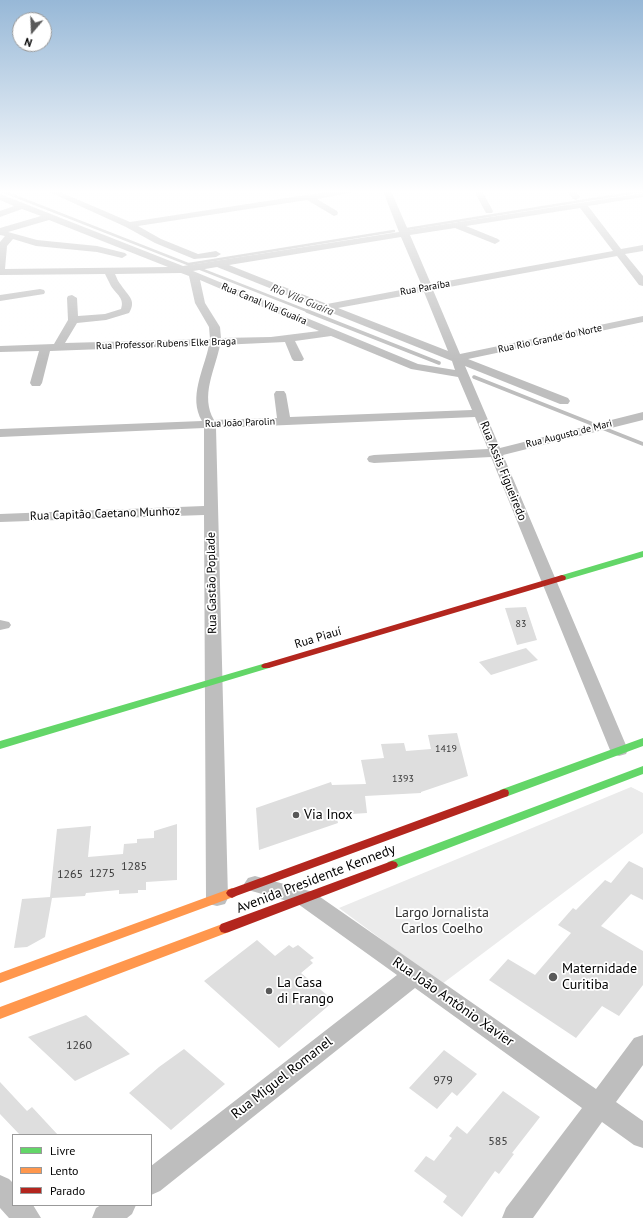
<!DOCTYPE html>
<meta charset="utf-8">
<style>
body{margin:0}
#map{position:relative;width:643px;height:1218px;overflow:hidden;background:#fff;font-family:"PT Sans",sans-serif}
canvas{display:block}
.legend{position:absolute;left:12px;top:1134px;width:140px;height:72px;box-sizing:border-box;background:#fff;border:1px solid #999;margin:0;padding:5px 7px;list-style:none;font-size:12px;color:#000}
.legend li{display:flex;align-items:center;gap:8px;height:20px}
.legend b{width:20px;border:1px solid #999}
.north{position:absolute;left:12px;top:12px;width:40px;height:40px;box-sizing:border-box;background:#fff;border:1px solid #999;border-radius:50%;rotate:199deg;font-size:11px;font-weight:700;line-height:16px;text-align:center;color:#000}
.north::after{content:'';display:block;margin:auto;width:14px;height:18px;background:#595959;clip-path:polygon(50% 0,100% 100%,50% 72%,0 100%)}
</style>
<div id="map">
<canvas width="643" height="1218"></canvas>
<ul class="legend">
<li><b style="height:5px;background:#63d668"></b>Livre</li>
<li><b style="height:5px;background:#ff974d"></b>Lento</li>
<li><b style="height:5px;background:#b3261e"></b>Parado</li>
</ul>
<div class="north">N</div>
</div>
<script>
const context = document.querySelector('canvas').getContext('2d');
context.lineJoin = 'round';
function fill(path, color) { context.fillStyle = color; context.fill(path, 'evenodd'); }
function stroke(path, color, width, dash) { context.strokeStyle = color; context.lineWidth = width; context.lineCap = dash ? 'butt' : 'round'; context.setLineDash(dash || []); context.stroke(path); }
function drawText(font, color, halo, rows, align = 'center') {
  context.font = font + ' "PT Sans",sans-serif'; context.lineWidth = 3.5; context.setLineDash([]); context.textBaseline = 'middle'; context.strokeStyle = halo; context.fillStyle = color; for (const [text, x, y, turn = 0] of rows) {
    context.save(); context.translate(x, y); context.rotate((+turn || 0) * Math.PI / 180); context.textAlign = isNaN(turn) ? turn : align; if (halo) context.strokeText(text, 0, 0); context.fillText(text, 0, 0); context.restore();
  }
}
fill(new Path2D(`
 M631,787L643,793V833L442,984L339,908Z`), '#ebebeb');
stroke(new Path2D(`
 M2,191L310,312
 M407,229L643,191
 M189,264L394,231`), '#bdbdbd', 2.5);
stroke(new Path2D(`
 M307,311L439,363
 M474,377L643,444`), '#bdbdbd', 3.5);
fill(new Path2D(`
 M526,607L537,640L517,645L505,608Z
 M526,648L538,660L491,675L479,662Z
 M457,733L468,776L421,792V793L365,796L367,813L336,815L338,823L259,850L256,808L331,782L332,785L366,784L361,760L384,758L381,744L404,743L406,751L431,749L428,735Z
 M177,824V880L146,882V890H138V893L119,894V890L86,893L85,896L52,898L45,937L27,947L14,948L22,899L50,897L57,829L91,826L88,857L123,854L124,844L137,843V839L154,838V831Z
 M629,861L643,868V900L631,894L601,926L643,951V985L619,1016L602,1006L576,1038L489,980L508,959L535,975L571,933L558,925L573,908L576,910L605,880L611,883Z
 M257,940L275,956L289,945L293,948L298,945L314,958L310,960L313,963L301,973L334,1001L279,1048L204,981Z
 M86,1015L130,1054L75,1081L28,1037Z
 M184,1049L225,1084L171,1130L129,1093L159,1067Z
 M444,1050L477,1074L457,1096L452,1092L437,1109L409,1088Z
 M0,1082L27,1111L32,1107L58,1135H20L0,1114Z
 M503,1091L540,1117L512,1153L514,1154L499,1174L495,1171L462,1217L443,1202L447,1196L414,1171L426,1156L434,1161L452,1138L449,1136L457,1126L467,1134Z`), '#dedede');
fill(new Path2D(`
 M47,191H58L130,222L332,191H354L350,193L317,199L337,211L338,213L337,215L334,216L307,200L138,226L161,239L198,254L216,251L221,254L216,257L194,259L155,243L126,227Z
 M383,191H391L408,230L643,193V197L588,206L621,249L643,245V251L625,254L643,276V286L639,285L617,256L433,290L460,354L643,316V322L468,359L568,398L570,401L568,404H560L465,366L500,448L643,412V420L503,455L628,750L626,754L619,756L612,754L610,750L491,457L374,463L369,462L367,459L369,456L374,455L488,449L475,417L216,428L228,898L225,904L217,906L209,904L206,898L204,515L0,522V514L204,506V428L0,437V429L202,421C188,397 204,370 209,345L50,351L42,383L40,386H32L30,383L39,351L0,352V346L54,344L68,320L67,298L68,296L72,295L77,298L78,316L105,314L121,309C125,298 116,294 111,286C109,282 107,278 105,274L0,275V242L5,236L0,235V228L41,216L22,209L0,217V211L14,206L0,200V194L183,266L399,232ZM580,208L613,251L431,284L410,235L455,228L495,244L500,241L498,239L466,226ZM49,220L168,267L5,269L7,246L13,239L36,246L97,252L122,258L127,255L125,253L97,246L37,240L8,232ZM401,237L422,286L327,304L229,265ZM217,267L452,361L455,370L418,364L193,271ZM181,273L189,276L195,303L209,327L210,339L65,343L77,323L106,320L129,313C137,300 128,296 121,285C118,282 117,278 115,274ZM200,280L319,331L271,337L221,338L220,327L205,303ZM424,292L448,351L338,308ZM331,336L411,369L458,377L472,410L290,417L286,394L284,391H276L274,394L277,418L214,420C200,396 215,370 220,345L285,342L292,359L294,361H302L304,359L295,341Z
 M474,191H482L493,211L492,213H486Z
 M567,191H576L580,197L576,200L573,199Z
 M40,289L44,290L45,292L44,294L0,301V295Z
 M0,620L9,622L11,625L9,628L0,630Z
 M255,876L313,892L596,1089L634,1038L643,1035V1065L616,1102L643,1121V1148L634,1145L602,1122L533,1218H502L506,1208L582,1108L415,988L160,1191L151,1195V1166L397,975L298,904L248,890L244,884L248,878Z
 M0,1175L9,1179L13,1183V1205H33L41,1218H9L0,1208Z
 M101,1205H136L132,1214L127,1218H92L96,1208Z`), '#bebebe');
fill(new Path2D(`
 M643,551V557L565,580H559L558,578L559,576Z
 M266,663L269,664L271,666L269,668L0,749V741Z
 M643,738V746L508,796L504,797L500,796L499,793L500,790Z
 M643,766V774L396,868L392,869L388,868L386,865L388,862Z`), '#63d668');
fill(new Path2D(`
 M232,888L236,890L238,893L236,896L0,983V973Z
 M225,923L229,924L231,928L229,932L0,1019V1007Z`), '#ff974d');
fill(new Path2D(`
 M562,575L565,576L566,578L565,580L269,668H263L261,666L263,664Z
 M504,789L508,790L509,793L508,796L236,896L232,898L228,896L226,893L228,890Z
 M392,861L396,862L398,865L396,868L229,932L225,933L221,932L219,928L221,924Z`), '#b3261e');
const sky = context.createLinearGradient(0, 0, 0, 362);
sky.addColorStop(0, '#97b8d7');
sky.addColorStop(0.53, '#fff');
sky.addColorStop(1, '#ffffff00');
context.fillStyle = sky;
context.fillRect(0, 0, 643, 362);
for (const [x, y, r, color] of [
 [296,815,4,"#595959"],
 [553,977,5,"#595959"],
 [269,991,4,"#595959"]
]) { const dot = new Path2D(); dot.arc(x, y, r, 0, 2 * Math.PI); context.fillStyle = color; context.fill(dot); stroke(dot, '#fff', 1.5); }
drawText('10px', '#000', '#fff', [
 ["Rua Paraíba",425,288,-10],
 ["Rua Canal Vila Guaíra",264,304,23],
 ["Rua Rio Grande do Norte",550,339,-12],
 ["Rua Professor Rubens Elke Braga",166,344,-2],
 ["Rua João Parolin",240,423,-2],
 ["Rua Augusto de Mari",569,434,-14]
]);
drawText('10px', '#383838', null, [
 ["83",521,624],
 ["1419",446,749],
 ["1393",403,779]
]);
drawText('italic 11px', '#424242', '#fff', [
 ["Rio Vila Guaíra",302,300,22]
]);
drawText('12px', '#000', '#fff', [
 ["Rua Assis Figueiredo",503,471,68],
 ["Rua Capitão Caetano Munhoz",105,514,-2],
 ["Rua Gastão Poplade",212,583,-91],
 ["Rua Piauí",318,638,-17]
]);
drawText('12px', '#383838', null, [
 ["1285",134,867],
 ["1275",102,874],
 ["1265",70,875],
 ["1260",79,1046],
 ["979",443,1081],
 ["585",498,1142]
]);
drawText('14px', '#000', '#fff', [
 ["Via Inox",304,815],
 ["Maternidade",562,969],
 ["Curitiba",562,985],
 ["La Casa",277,983],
 ["di Frango",277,999]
], 'left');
drawText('14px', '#000', '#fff', [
 ["Avenida Presidente Kennedy",316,879,-21],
 ["Rua João Antônio Xavier",453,1002,35],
 ["Rua Miguel Romanel",282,1078,-38]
]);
drawText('14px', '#313131', '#fff', [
 ["Largo Jornalista",442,913],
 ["Carlos Coelho",442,929]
]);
</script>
